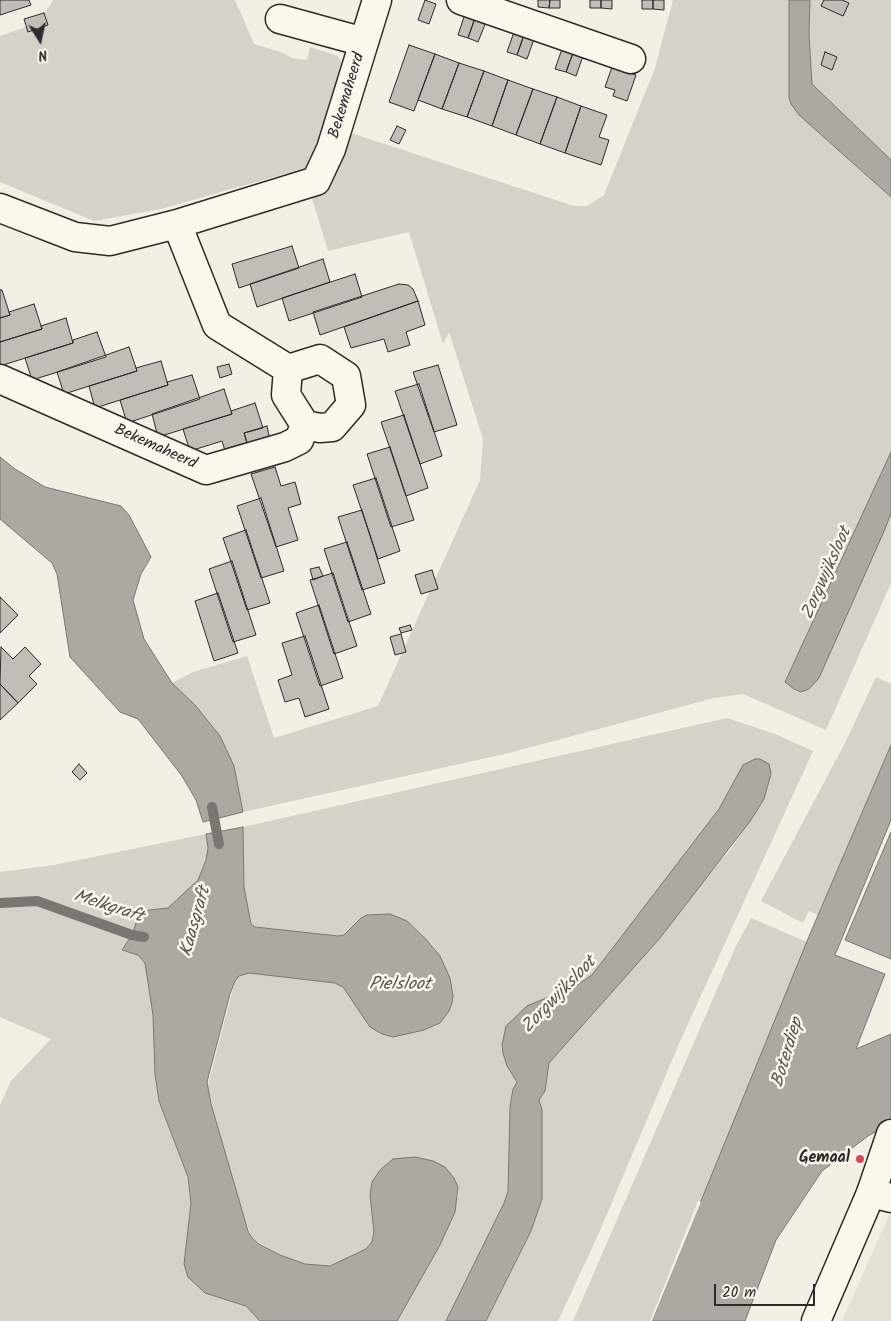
<!DOCTYPE html>
<style>
body{margin:0}
#map{position:relative;width:891px;height:1321px;overflow:hidden;background:#f3efe4;font-family:Kalam,sans-serif}
canvas{display:block}
.north{position:absolute;left:15px;top:15px;width:50px;height:50px;-webkit-text-stroke:4px #fbf7ec;paint-order:stroke;rotate:170deg;font-size:14px;font-weight:700;line-height:20px;text-align:center;color:#2b2b2b}
.north::after{content:'';display:block;margin:auto;width:18px;height:22px;background:#2b2b2b;clip-path:polygon(50% 0,100% 100%,50% 72%,0 100%)}
.scale{position:absolute;left:714px;top:1284px;width:101px;height:22px;box-sizing:border-box;border:2px solid #2b2b2b;border-top:0;padding-left:6px;font-size:15px;line-height:18px;white-space:nowrap;color:#2b2b2b;-webkit-text-stroke:4px #fbf7ec;paint-order:stroke}
</style>
<div id="map">
<canvas width="891" height="1321"></canvas>
<div class="north">N</div>
<div class="scale">20 m</div>
</div>
<script>
const context = document.querySelector('canvas').getContext('2d');
context.lineJoin = 'round';
function fill(path, color) {
  context.fillStyle = color;
  context.fill(path, 'evenodd');
}
function shape(rows) {
  const path = new Path2D();
  for (const r of rows) {
    path.moveTo(r[0], r[1]);
    for (let i = 2; i < r.length; i += 2) path.lineTo(r[i], r[i + 1]);
  }
  return path;
}
function strokePath(path, color, width, dash) {
  context.strokeStyle = color;
  context.lineWidth = width;
  context.lineCap = dash ? 'butt' : 'round';
  context.setLineDash(dash || []);
  context.stroke(path);
}
function drawText(font, color, halo, rows, align = 'center') {
  context.font = font + ' Kalam,sans-serif';
  context.lineWidth = 5;
  context.setLineDash([]);
  context.textBaseline = 'middle';
  context.strokeStyle = halo;
  context.fillStyle = color;
  for (const [text, x, y, turn = 0] of rows) {
    context.save();
    context.translate(x, y);
    context.rotate((+turn || 0) * Math.PI / 180);
    context.textAlign = isNaN(turn) ? turn : align;
    if (halo) context.strokeText(text, 0, 0);
    context.fillText(text, 0, 0);
    context.restore();
  }
}
fill(shape([
 [891,1211,891,1321,842,1321]
]), '#e4e0d6');
fill(shape([
 [53,0,235,0,254,44,281,52,292,58,307,60,310,47,338,56,343,65,313,166,161,209,94,221,0,182,0,36,40,22],
 [673,0,789,0,789,97,791,103,799,115,891,197,891,452,785,681,819,678,891,513,891,583,826,730,743,694,714,698,509,753,243,812,237,781,172,683,193,672,247,656,274,738,378,706,480,480,483,439,449,332,443,344,409,232,328,251,312,198,327,192,348,132,574,206,587,206,604,195,655,68],
 [810,0,891,0,891,160,812,84,809,34],
 [876,677,891,684,891,745,818,915,809,911,803,923,761,901,846,741],
 [727,718,775,734,813,751,681,1039,599,1233,558,1321,486,1321,531,1231,542,1199,542,1110,539,1100,545,1091,549,1063,660,938,704,880,731,849,764,799,771,774,743,765,719,809,592,975,577,985,552,995,502,1045,507,1066,517,1082,513,1089,510,1107,508,1192,504,1203,446,1321,397,1321,440,1245,458,1196,458,1187,454,1178,372,1182,370,1195,374,1232,372,1242,366,1249,330,1266,305,1264,280,1255,252,1238,239,1204,207,1089,235,981,239,976,249,973,335,983,343,987,370,1027,393,1037,433,1027,445,1017,445,966,434,947,421,933,407,921,390,914,367,915,361,918,344,935,338,936,255,927,250,924,244,887,243,827],
 [206,834,208,848,206,860,198,880,168,908,140,911,132,935,122,950,138,955,145,963,153,1015,155,1074,159,1101,188,1177,191,1203,186,1246,205,1293,246,1306,260,1321,0,1321,0,1105,11,1081,51,1039,0,1017,0,872,54,865],
 [751,918,807,942,652,1321,573,1321,735,948]
]), '#d5d2c9');
const water = shape([
 [789,0,810,0,809,34,812,84,891,160,891,197,799,115,791,104,789,98,789,0],
 [891,452,891,513,885,529,819,678,809,689,801,692,794,689,785,682,891,452],
 [0,457,15,469,45,487,121,506,129,515,151,557,141,574,133,600,144,639,172,683,195,705,220,736,234,766,243,812,203,822,196,800,182,776,138,719,120,712,70,657,57,574,52,563,0,519,0,457],
 [891,745,891,820,835,955,885,974,856,1049,891,1034,891,1123,868,1136,822,1171,776,1240,745,1321,652,1321,810,934,891,745],
 [755,759,760,759,769,764,771,774,764,799,751,820,660,938,549,1063,545,1091,539,1100,542,1110,542,1199,531,1231,486,1321,446,1321,504,1203,508,1192,510,1107,513,1089,517,1082,507,1066,503,1053,502,1045,506,1026,527,1006,577,985,592,975,719,809,743,765,755,759],
 [243,827,244,887,251,924,255,927,338,936,344,935,361,918,367,915,390,914,407,921,426,939,440,956,450,978,453,996,452,1003,449,1011,440,1023,424,1030,393,1037,382,1034,370,1027,343,987,335,983,249,973,239,976,235,981,230,994,207,1082,211,1104,248,1231,252,1238,259,1244,280,1255,305,1264,330,1266,366,1249,372,1242,374,1232,370,1195,372,1182,380,1170,393,1159,415,1157,433,1161,445,1167,454,1178,458,1187,455,1212,440,1245,397,1321,260,1321,246,1306,205,1293,188,1277,184,1264,191,1203,188,1177,159,1101,155,1074,153,1015,145,963,138,955,122,950,132,935,140,911,168,908,198,880,206,860,208,848,206,834,243,827],
 [891,832,891,959,845,940,891,832]
]);
fill(water, '#aca9a2');
strokePath(water, '#787772', 1);
fill(shape([
 [698,1201,701,1202,652,1321,650,1321]
]), '#f3efe4');
strokePath(shape([
 [212,807,219,844],
 [0,903,37,901,132,935,144,937]
]), '#787772', 10);
const building = shape([
 [0,0,29,0,31,5,0,15,0,0],
 [425,0,436,4,429,24,418,20,425,0],
 [538,0,550,0,549,8,538,7,538,0],
 [550,0,560,0,560,8,549,8,550,0],
 [590,0,601,0,601,8,590,8,590,0],
 [601,0,612,0,612,9,601,8,601,0],
 [642,0,653,0,653,9,642,9,642,0],
 [653,0,664,0,664,10,653,9,653,0],
 [824,0,842,0,849,3,843,16,821,6,824,0],
 [44,13,48,25,28,32,24,19,44,13],
 [465,14,475,18,468,38,458,35,465,14],
 [475,18,486,22,478,42,468,38,475,18],
 [514,32,524,35,517,55,507,52,514,32],
 [524,35,534,39,527,59,517,55,524,35],
 [409,45,435,54,414,111,389,102,409,45],
 [562,49,573,53,566,72,555,69,562,49],
 [825,52,837,57,832,70,821,65,825,52],
 [573,53,583,56,576,76,566,72,573,53],
 [435,54,459,63,442,109,418,100,435,54],
 [459,63,484,71,467,117,442,109,459,63],
 [612,67,636,75,627,101,613,96,615,90,605,87,612,67],
 [484,71,508,80,492,126,467,117,484,71],
 [508,80,533,89,516,135,492,126,508,80],
 [533,89,557,97,540,144,516,135,533,89],
 [557,97,581,106,565,153,540,144,557,97],
 [581,106,607,115,599,137,609,140,601,165,565,153,581,106],
 [397,126,406,130,399,144,390,140,397,126],
 [292,246,299,268,239,288,232,264,292,246],
 [323,259,330,282,257,307,250,284,323,259],
 [355,274,362,297,289,321,282,298,355,274],
 [399,284,408,285,413,289,418,301,320,335,313,312,399,284],
 [0,290,2,290,10,315,0,318,0,290],
 [418,301,425,325,406,332,410,345,388,352,384,339,351,348,344,327,418,301],
 [34,304,42,329,0,342,0,318,10,315,9,312,34,304],
 [66,318,73,343,0,366,0,342,42,329,41,326,66,318],
 [97,332,106,357,32,380,25,358,73,343,73,340,97,332],
 [129,347,137,371,64,394,57,372,129,347],
 [161,361,168,385,95,408,89,386,137,371,136,368,161,361],
 [229,364,232,374,220,378,217,367,229,364],
 [438,365,457,425,434,432,413,372,438,365],
 [192,375,200,399,127,423,120,400,168,385,167,382,192,375],
 [419,384,442,456,420,464,395,391,419,384],
 [224,389,232,414,158,437,152,414,224,389],
 [255,403,263,428,244,433,248,446,226,454,222,441,190,451,183,429,232,414,231,411,255,403],
 [404,415,428,488,406,496,381,422,404,415],
 [267,426,270,440,248,446,244,433,267,426],
 [390,447,414,520,391,527,367,454,390,447],
 [275,467,281,486,295,482,301,504,288,508,298,540,276,547,251,474,275,467],
 [376,478,400,551,378,559,353,485,376,478],
 [261,498,284,571,261,578,237,506,261,498],
 [362,510,385,583,362,590,338,517,362,510],
 [246,530,270,603,247,610,223,538,246,530],
 [347,542,371,614,348,622,324,549,347,542],
 [232,561,256,635,233,642,209,569,232,561],
 [319,567,323,576,313,580,310,569,319,567],
 [432,570,438,589,421,594,415,575,432,570],
 [333,573,357,646,334,654,310,580,333,573],
 [218,593,238,653,214,661,195,601,218,593],
 [0,597,18,615,0,633,0,597],
 [319,605,343,678,320,686,296,613,319,605],
 [410,625,412,630,401,633,399,628,410,625],
 [401,634,406,652,395,655,390,637,401,634],
 [305,636,329,709,305,717,299,698,285,702,278,680,292,675,282,643,305,636],
 [1,647,13,659,25,647,41,664,29,676,37,684,18,703,0,684,1,647],
 [0,684,18,703,0,720,0,684],
 [79,764,87,773,80,780,72,772,79,764]
]);
fill(building, '#c0beb6');
strokePath(building, '#2b2b2b', 1);
const minor = shape([
 [461,0,631,59],
 [280,19,364,42],
 [0,208,75,237,110,241,177,224],
 [288,369,286,395,305,425,320,428,332,427,351,405,346,376,320,359,288,369,217,325,177,224,316,181,331,149,377,0],
 [0,379,206,470,285,447,299,440,305,425],
 [871,1193,891,1198]
]);
const major = shape([
 [816,1321,871,1193,891,1134]
]);
strokePath(minor, '#2b2b2b', 31);
strokePath(major, '#2b2b2b', 31);
strokePath(minor, '#fbf7ec', 28);
strokePath(major, '#fbf7ec', 28);
for (const [x, y, r, color] of [
 [860,1159,5,"#d1495b"]
]) {
  const dot = new Path2D();
  dot.arc(x, y, r, 0, 2 * Math.PI);
  context.fillStyle = color;
  context.fill(dot);
  strokePath(dot, '#fbf7ec', 2);
}
drawText('16px', '#2b2b2b', '#fbf7ec', [
 ["Bekemaheerd",348,96,-73],
 ["Bekemaheerd",155,448,24]
]);
drawText('bold 16px', '#2b2b2b', '#fbf7ec', [
 ["Gemaal",850,1159]
], 'right');
drawText('italic 18px', '#585755', '#fbf7ec', [
 ["Zorgwijksloot",828,574,-66],
 ["Melkgraft",108,908,18],
 ["Kaasgraft",197,922,-74],
 ["Pielsloot",400,986],
 ["Zorgwijksloot",560,996,-46],
 ["Boterdiep",789,1053,-73]
]);
</script>
